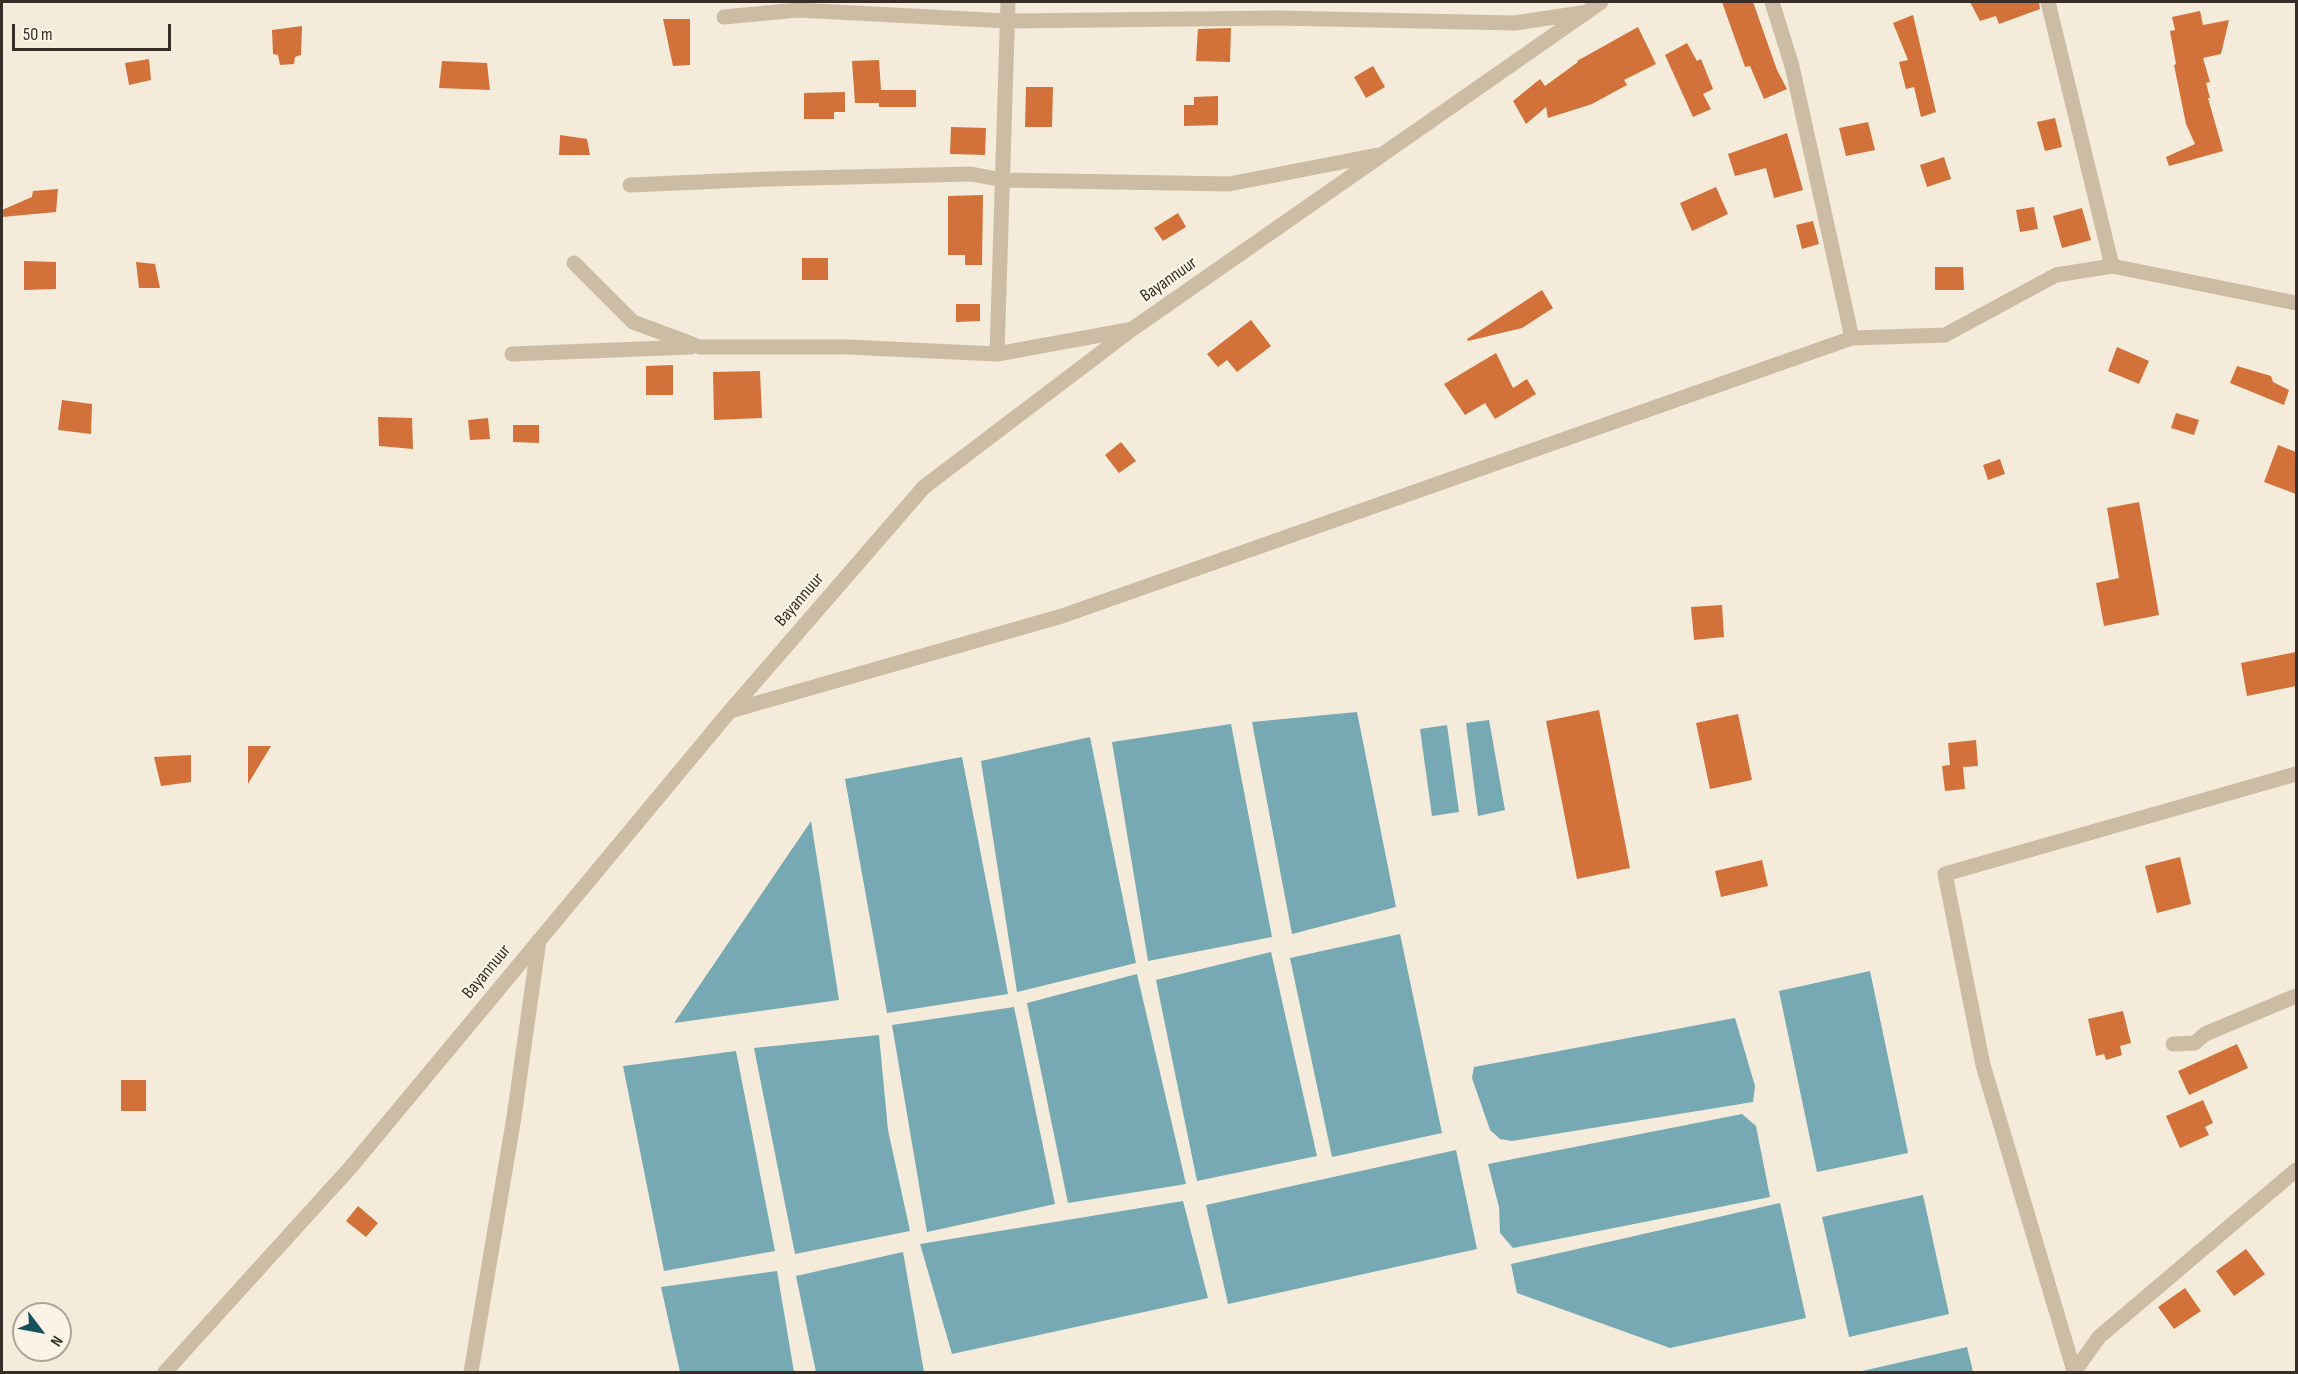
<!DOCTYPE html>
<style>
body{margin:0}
#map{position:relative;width:2298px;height:1374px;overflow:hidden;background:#f4ebda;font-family:"Sofia Sans Condensed",sans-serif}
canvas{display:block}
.frame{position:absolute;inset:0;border:3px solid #382e27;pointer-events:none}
.north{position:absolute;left:12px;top:1302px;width:60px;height:60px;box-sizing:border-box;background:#fbf4e6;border:2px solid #ada59a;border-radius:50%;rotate:122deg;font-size:16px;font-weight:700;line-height:24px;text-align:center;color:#382e27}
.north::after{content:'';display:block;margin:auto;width:21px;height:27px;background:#18505e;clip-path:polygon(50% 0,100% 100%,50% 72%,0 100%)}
.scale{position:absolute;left:12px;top:24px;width:159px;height:27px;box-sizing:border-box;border:3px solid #382e27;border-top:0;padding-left:8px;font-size:18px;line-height:21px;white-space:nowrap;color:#382e27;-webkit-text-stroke:4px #fbf4e6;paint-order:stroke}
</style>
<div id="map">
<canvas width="2298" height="1374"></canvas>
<div class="frame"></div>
<div class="north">N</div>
<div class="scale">50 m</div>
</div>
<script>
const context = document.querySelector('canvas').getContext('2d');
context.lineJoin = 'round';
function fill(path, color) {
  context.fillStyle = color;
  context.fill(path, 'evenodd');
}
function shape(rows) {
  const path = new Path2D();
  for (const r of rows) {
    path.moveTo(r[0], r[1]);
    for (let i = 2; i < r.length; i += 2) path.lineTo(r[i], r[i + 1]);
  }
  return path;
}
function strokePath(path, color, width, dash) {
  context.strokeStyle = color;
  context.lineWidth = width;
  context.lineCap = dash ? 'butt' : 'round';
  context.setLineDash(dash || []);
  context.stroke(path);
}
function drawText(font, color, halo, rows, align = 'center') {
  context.font = font + ' "Sofia Sans Condensed",sans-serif';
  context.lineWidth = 4.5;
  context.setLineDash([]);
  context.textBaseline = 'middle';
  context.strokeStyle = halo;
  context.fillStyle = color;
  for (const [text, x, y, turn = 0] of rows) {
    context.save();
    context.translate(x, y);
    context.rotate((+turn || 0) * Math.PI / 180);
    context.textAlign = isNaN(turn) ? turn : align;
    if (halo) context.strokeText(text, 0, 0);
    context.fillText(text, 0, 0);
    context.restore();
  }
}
fill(shape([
 [1357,712,1396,907,1292,934,1252,722],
 [1489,720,1505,810,1478,816,1466,723],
 [1231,724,1272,937,1148,961,1112,742],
 [1447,725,1459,812,1432,816,1420,729],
 [1090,737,1136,963,1017,992,981,761],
 [962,757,1008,994,887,1013,845,779],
 [811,821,839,1000,674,1023],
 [1400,934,1442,1133,1332,1157,1290,958],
 [1271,952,1317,1156,1197,1181,1156,980],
 [1870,971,1908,1153,1817,1172,1779,991],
 [1137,974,1186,1184,1068,1203,1027,1003],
 [1014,1007,1055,1204,927,1232,892,1025],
 [1735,1018,1755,1086,1753,1102,1512,1141,1500,1139,1490,1130,1472,1078,1474,1067],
 [879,1035,888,1130,910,1231,795,1254,754,1048],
 [736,1051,775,1251,664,1271,623,1066],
 [1742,1114,1756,1126,1770,1197,1513,1248,1500,1233,1499,1207,1488,1164],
 [1456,1150,1477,1249,1228,1304,1206,1205],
 [1923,1195,1949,1314,1849,1337,1822,1217],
 [1183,1201,1208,1298,952,1354,920,1244],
 [1780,1203,1806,1318,1670,1348,1517,1293,1511,1264],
 [903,1252,924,1372,816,1372,796,1276],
 [777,1271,794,1372,680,1372,661,1287],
 [1967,1347,1973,1372,1858,1372]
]), '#76a9b4');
fill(shape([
 [1722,2,1753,2,1777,70,1787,89,1764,99,1750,66,1745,67],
 [1970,2,2039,2,2040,9,1999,24,1996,16,1980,21],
 [2200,11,2203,25,2229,20,2221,54,2203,58,2210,82,2206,83,2210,98,2208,98,2223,151,2169,166,2166,157,2195,144,2186,124,2174,65,2176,64,2170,31,2175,30,2172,17],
 [1913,15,1936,112,1921,117,1914,87,1906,89,1899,62,1908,60,1893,23],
 [663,19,690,19,690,65,673,66],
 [302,26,301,55,295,57,294,64,280,65,278,55,273,54,272,30],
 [1638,27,1656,64,1624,80,1627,85,1592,104,1548,118,1546,107,1526,124,1513,101,1540,79,1545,86,1578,62,1577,61],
 [1231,28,1230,62,1196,61,1198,29],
 [1687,43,1697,61,1701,59,1713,89,1703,94,1711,109,1693,117,1665,55],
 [149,59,151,80,129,85,125,63],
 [879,60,881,90,916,90,916,107,879,107,879,103,855,103,852,61],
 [442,61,487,63,490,90,439,88],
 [1373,66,1385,87,1366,98,1354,77],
 [1026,87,1053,87,1052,127,1025,127],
 [845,92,845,112,834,112,834,119,804,119,804,93],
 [1218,96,1218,125,1184,126,1184,105,1194,105,1194,97],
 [2055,118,2062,147,2045,151,2037,122],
 [1868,122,1875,150,1846,156,1839,128],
 [951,127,986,128,985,155,950,154],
 [1787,133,1803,190,1774,198,1766,168,1735,176,1728,154],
 [560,135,587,139,590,155,559,155],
 [1944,157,1951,179,1927,187,1920,165],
 [1716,187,1728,214,1692,231,1680,203],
 [58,189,56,212,2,217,2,210,32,197,33,191],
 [983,195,982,265,965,265,965,255,948,255,948,196],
 [2034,207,2038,229,2020,232,2016,210],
 [2082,208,2091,240,2062,248,2053,216],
 [1178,213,1186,227,1163,241,1154,228],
 [1813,221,1819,244,1802,249,1796,225],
 [802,258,828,258,828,280,802,280],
 [24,261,56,262,56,289,24,290],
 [136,262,155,264,160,288,139,288],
 [1935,267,1963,267,1964,290,1935,290],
 [1542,290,1553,308,1522,328,1468,341,1467,339],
 [956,304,980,304,980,321,956,322],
 [1251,320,1271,346,1237,372,1227,360,1218,367,1207,354],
 [2117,347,2149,361,2139,384,2108,371],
 [1496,353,1513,388,1527,379,1536,394,1495,419,1485,403,1465,415,1444,384],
 [673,365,673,395,646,395,646,366],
 [2237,366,2271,376,2273,382,2289,390,2284,405,2230,383],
 [760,371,762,418,714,420,713,372],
 [62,400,92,404,91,434,58,430],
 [2176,413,2199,420,2194,435,2171,428],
 [378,417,412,418,413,449,379,446],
 [488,418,490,439,470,440,468,420],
 [513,425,539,425,539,443,513,442],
 [1121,442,1136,461,1119,473,1105,455],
 [2278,445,2296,452,2296,494,2264,482],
 [2000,459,2005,474,1988,480,1983,465],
 [2139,502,2159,615,2104,626,2096,583,2119,578,2107,508],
 [1722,605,1724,637,1694,640,1691,607],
 [2296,652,2296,686,2247,696,2241,663],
 [1599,710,1630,868,1577,879,1546,721],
 [1738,714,1752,780,1710,789,1696,723],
 [1976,740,1978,766,1963,767,1965,789,1945,791,1942,766,1950,765,1948,743],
 [248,746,271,746,248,784],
 [191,755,191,782,161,786,154,757],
 [2180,857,2191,904,2157,913,2145,866],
 [1762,860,1768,886,1721,897,1715,871],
 [2123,1011,2131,1043,2120,1046,2122,1055,2106,1060,2104,1054,2096,1056,2088,1019],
 [2237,1044,2248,1068,2189,1095,2178,1071],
 [121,1080,146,1080,146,1111,121,1111],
 [2203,1100,2213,1123,2205,1127,2209,1135,2180,1148,2166,1116],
 [358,1206,378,1223,366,1237,346,1221],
 [2246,1249,2265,1274,2234,1296,2216,1271],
 [2185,1288,2201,1311,2174,1329,2158,1307]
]), '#d2723a');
strokePath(shape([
 [1008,2,997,354,1128,330],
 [1772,2,1792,66,1852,338],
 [2048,2,2112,266],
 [724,17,798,10,1007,21,1278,18,1515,23,1581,13],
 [630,185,768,179,971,174,1003,180,1229,184,1378,155],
 [574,263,633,322,700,347,847,347,997,354],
 [512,354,691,347],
 [730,711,1062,616,1852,338,1945,335,2056,275,2112,266,2296,303],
 [2173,1044,2195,1043,2205,1034,2296,996],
 [2074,1371,1983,1065,1945,874,2296,774],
 [165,1372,350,1168,730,711,924,487,1131,330,1601,2],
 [471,1372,514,1117,539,940],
 [2074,1372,2099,1337,2296,1170]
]), '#cdbca4', 15);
drawText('18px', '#382e27', '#fbf4e6', [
 ["Bayannuur",1169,280,-35],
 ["Bayannuur",800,600,-49],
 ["Bayannuur",487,972,-50]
]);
</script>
